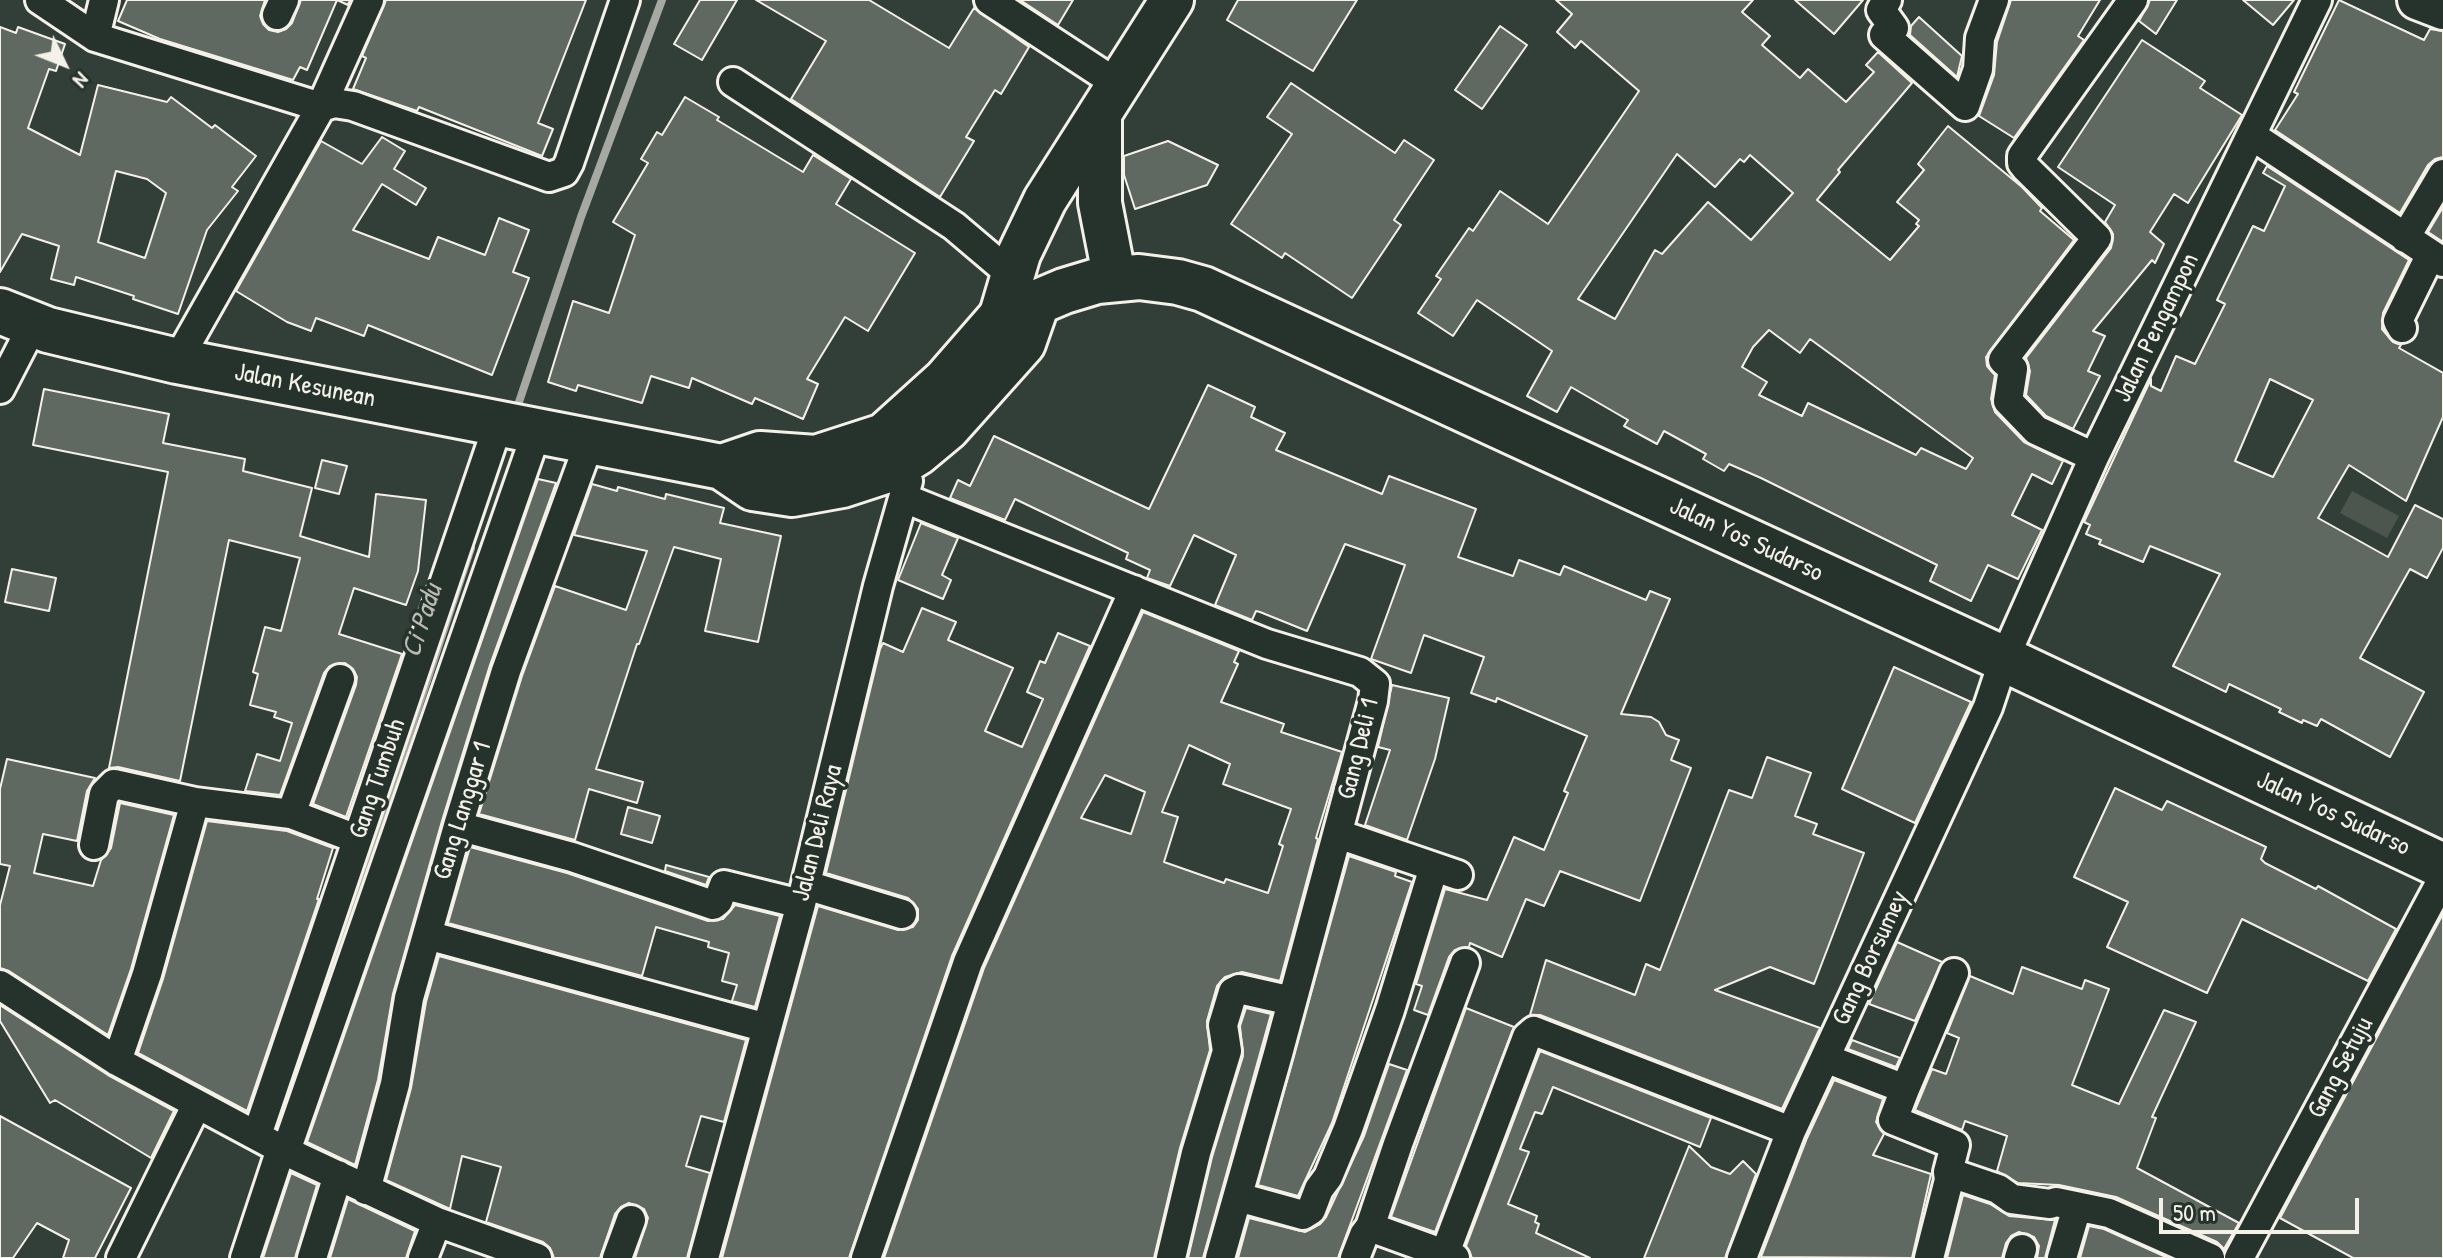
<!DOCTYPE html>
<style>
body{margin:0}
#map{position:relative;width:2443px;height:1258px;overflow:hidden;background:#323e38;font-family:"Patrick Hand",sans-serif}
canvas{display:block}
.north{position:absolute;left:24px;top:24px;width:80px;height:80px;-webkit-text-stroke:6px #26332d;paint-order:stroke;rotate:133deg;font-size:22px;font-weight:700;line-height:32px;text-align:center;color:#f4f1e8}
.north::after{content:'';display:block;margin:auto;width:28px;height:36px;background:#f4f1e8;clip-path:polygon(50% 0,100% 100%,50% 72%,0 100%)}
.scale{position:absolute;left:2159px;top:1198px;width:200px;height:36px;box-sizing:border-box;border:4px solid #f4f1e8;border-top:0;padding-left:10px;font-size:24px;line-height:28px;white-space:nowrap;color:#f4f1e8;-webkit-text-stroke:6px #26332d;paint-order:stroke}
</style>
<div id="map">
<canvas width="2443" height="1258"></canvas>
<div class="north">N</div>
<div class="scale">50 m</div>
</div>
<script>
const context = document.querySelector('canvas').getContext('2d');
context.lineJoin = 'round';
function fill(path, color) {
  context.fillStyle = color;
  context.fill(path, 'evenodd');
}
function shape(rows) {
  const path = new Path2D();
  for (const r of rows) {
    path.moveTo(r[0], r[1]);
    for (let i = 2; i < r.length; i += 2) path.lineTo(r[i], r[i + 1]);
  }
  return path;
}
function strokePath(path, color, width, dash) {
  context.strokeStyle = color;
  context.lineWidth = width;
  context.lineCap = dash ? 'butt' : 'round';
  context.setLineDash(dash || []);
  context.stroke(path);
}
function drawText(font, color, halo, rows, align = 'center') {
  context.font = font + ' "Patrick Hand",sans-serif';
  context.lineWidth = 7;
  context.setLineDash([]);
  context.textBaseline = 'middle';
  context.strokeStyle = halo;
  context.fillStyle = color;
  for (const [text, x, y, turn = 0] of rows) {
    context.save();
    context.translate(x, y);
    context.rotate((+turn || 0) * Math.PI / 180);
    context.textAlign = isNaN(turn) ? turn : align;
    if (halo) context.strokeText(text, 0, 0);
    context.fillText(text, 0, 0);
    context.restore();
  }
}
fill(shape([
 [2352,491,2399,516,2387,538,2340,513]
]), '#4c564f');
strokePath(shape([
 [515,414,581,217,662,0],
 [275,1139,471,548]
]), '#a6a9a1', 8);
const building = shape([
 [127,0,265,0,260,16,263,24,269,30,278,32,286,29,292,23,301,0,350,0,348,5,337,0,307,70,300,67,293,80,160,39,118,21,127,0],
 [386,0,586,0,538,123,553,129,542,156,419,107,417,111,353,89,366,58,362,56,386,0],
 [700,0,737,0,702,60,674,44,700,0],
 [756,0,869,0,949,48,974,8,1029,47,1001,94,995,90,966,137,974,141,940,197,791,99,826,41,756,0],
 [1020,0,1073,0,1058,25,1020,0],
 [1238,0,1357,0,1313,71,1227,20,1238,0],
 [1556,0,1753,0,1742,12,1770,36,1762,45,1800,78,1808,69,1846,102,1874,72,1866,65,1878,52,1912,83,1838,170,1840,172,1817,200,1890,260,1919,226,1916,224,1919,220,1897,202,1924,170,1918,164,1948,126,2022,187,2042,208,2040,211,2074,240,1986,357,1987,366,1995,375,1991,399,1995,412,2024,442,2063,461,2052,484,2032,474,2012,515,2042,530,2018,579,1988,565,1971,601,1930,581,1937,565,1761,478,1729,464,1724,471,1703,459,1706,454,1664,431,1657,444,1624,426,1628,420,1571,387,1557,412,1527,396,1552,351,1477,300,1453,336,1418,313,1441,279,1436,276,1469,228,1473,231,1500,191,1548,224,1639,91,1581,41,1575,48,1557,32,1572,14,1556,0],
 [1677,154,1715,187,1740,159,1744,162,1750,155,1793,193,1751,240,1708,202,1662,254,1655,250,1615,319,1578,299,1677,154],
 [1769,330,1800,353,1810,339,1973,458,1966,469,1921,448,1916,455,1808,403,1802,416,1759,395,1767,382,1742,367,1753,347,1769,330],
 [1795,0,1863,0,1834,34,1795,0],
 [2011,0,2100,0,2078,36,2084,40,2014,138,1979,116,1994,75,1997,42,2011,0],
 [2150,0,2177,0,2156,34,2139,21,2150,0],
 [2243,0,2294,0,2273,25,2243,0],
 [2339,0,2424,40,2430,29,2443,31,2443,157,2435,159,2428,165,2400,213,2275,130,2298,94,2294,92,2339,0],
 [1919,17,1962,56,1957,77,1910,35,1911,26,1919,17],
 [1500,26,1527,45,1482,109,1455,90,1500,26],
 [0,27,16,33,18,27,65,44,56,71,49,69,28,128,80,155,98,85,167,102,171,97,212,128,215,125,256,156,232,187,238,191,207,230,178,314,133,299,134,296,76,277,74,285,51,279,59,246,22,234,0,272,0,27],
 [116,171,147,179,166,193,145,258,98,242,116,171],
 [2142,40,2205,81,2200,88,2242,115,2188,203,2174,194,2150,232,2164,244,2155,263,2152,260,2093,331,2105,336,2088,371,2100,376,2073,429,2046,416,2026,395,2030,371,2026,358,2111,248,2113,234,2105,222,2115,205,2058,167,2142,40],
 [1291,83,1395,153,1404,140,1434,160,1394,220,1401,225,1352,298,1285,253,1282,258,1231,224,1292,134,1267,117,1291,83],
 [685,97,719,117,717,120,803,172,813,155,851,179,836,204,915,253,868,331,845,317,807,379,818,384,803,419,755,398,752,404,692,378,689,388,651,376,642,403,578,385,576,391,548,382,573,301,609,313,635,235,613,222,648,163,641,159,657,132,662,135,685,97],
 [382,137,405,151,394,169,426,188,416,205,382,184,353,230,429,259,438,237,485,255,499,218,529,230,513,272,529,278,492,375,368,325,364,336,316,318,311,331,287,322,236,291,321,141,362,164,382,137],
 [1168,141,1218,165,1207,185,1135,209,1124,175,1124,156,1168,141],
 [2267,166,2409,260,2383,313,2382,329,2393,342,2401,345,2399,348,2443,373,2443,417,2406,501,2349,465,2318,518,2388,557,2415,505,2443,519,2443,548,2427,578,2410,569,2360,658,2424,692,2390,757,2321,719,2317,726,2303,720,2302,723,2279,712,2281,709,2229,684,2226,692,2173,666,2220,574,2150,546,2143,562,2099,544,2101,540,2086,534,2090,525,2084,522,2151,379,2151,386,2161,391,2176,356,2195,364,2225,304,2217,300,2253,226,2264,231,2285,186,2263,173,2267,166],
 [2270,379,2313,400,2273,477,2235,461,2270,379],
 [2443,207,2443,242,2428,232,2443,207],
 [1208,385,1255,407,1251,417,1285,433,1276,450,1382,494,1389,476,1476,509,1458,557,1513,576,1519,560,1560,575,1564,566,1646,600,1650,591,1670,599,1621,714,1651,717,1659,722,1666,735,1679,740,1671,760,1691,768,1640,901,1560,871,1544,906,1526,899,1502,957,1470,943,1469,947,1455,950,1449,957,1428,1015,1414,1010,1422,986,1416,984,1445,889,1487,900,1514,837,1544,850,1568,793,1564,791,1587,736,1497,698,1496,702,1471,693,1484,657,1424,635,1411,673,1371,659,1405,565,1345,544,1307,631,1260,612,1256,611,1252,620,1215,605,1236,555,1194,535,1170,586,1147,578,1150,570,1126,559,1128,553,1015,499,1005,520,950,498,958,480,970,486,994,436,1149,509,1208,385],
 [44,389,169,414,163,443,245,459,243,471,312,488,300,536,369,557,376,494,426,500,418,571,406,605,354,588,339,634,402,654,346,817,313,804,356,685,357,677,353,669,345,663,330,666,324,673,280,795,245,791,257,754,280,761,292,723,274,717,276,712,250,705,258,674,253,672,265,627,281,631,300,558,229,540,180,781,118,767,109,768,168,472,33,445,44,389],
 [322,460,347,466,339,494,315,488,322,460],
 [538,479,556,483,490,665,442,821,393,994,378,1080,355,1165,307,1142,538,479],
 [592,484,617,491,618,487,665,499,666,494,724,508,720,523,781,536,758,642,705,631,721,559,674,547,639,644,637,644,596,769,643,782,637,803,589,789,575,840,479,814,522,676,555,586,626,610,647,551,574,535,592,484],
 [921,523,958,538,942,575,951,580,943,599,898,580,921,523],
 [12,569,56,578,49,611,5,602,12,569],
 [922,608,956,622,948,640,1013,668,985,731,1022,747,1043,699,1027,692,1040,661,1045,663,1058,633,1090,646,952,956,849,1258,722,1258,818,906,898,930,913,927,918,920,918,909,908,898,826,873,880,649,883,643,903,652,922,608],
 [1143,612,1239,651,1234,662,1238,664,1221,702,1284,724,1281,732,1342,752,1316,838,1318,839,1280,981,1242,972,1225,977,1217,986,1207,1021,1210,1050,1180,1148,1154,1258,884,1258,984,968,1143,612],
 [1189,745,1230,764,1223,784,1291,809,1279,844,1283,846,1268,893,1226,879,1224,883,1164,862,1178,817,1162,812,1189,745],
 [1105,775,1145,792,1131,834,1081,818,1105,775],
 [1894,667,1971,702,1915,823,1842,789,1894,667],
 [1392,685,1449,698,1435,759,1407,840,1365,825,1390,750,1378,747,1392,685],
 [1767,757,1811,773,1795,816,1817,824,1813,834,1864,853,1814,984,1770,967,1715,990,1820,1028,1782,1109,1540,1015,1530,1015,1546,960,1635,995,1646,964,1660,970,1729,790,1752,798,1767,757],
 [7,759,95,778,87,791,77,841,43,834,34,873,93,886,101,860,111,848,120,803,174,815,131,969,108,1035,9,971,0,968,0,905,10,866,0,864,0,789,7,759],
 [2115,788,2162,810,2167,801,2266,847,2261,859,2265,863,2316,889,2318,886,2396,929,2368,981,2242,919,2207,993,2107,947,2128,902,2074,877,2115,788],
 [628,807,660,816,652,843,621,834,628,807],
 [207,821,287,831,333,848,317,899,319,899,247,1111,138,1053,163,979,207,821],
 [470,847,567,873,708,921,723,919,735,905,780,916,755,1007,732,1001,737,985,722,981,729,953,708,947,709,942,656,927,642,976,448,923,470,847],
 [1349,856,1396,872,1395,876,1412,882,1332,1123,1298,1196,1258,1185,1349,856],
 [666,865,709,877,706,885,665,871,666,865],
 [2443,914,2443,1258,2353,1258,2280,1218,2443,914],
 [1897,942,1942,962,1915,1021,1869,1004,1897,942],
 [439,956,746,1040,724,1122,701,1116,686,1166,710,1173,687,1258,635,1258,648,1218,644,1209,629,1203,621,1207,615,1214,600,1258,554,1258,550,1248,543,1242,486,1222,501,1167,462,1156,450,1209,386,1180,411,1088,426,1002,439,956],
 [2022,967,2082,989,2085,980,2109,989,2072,1085,2119,1104,2164,1010,2196,1022,2152,1117,2156,1118,2137,1168,2239,1223,2224,1249,2217,1242,2116,1197,2059,1185,2018,1183,1997,1171,2007,1136,1965,1121,1962,1130,1915,1110,1932,1069,1946,1074,1959,1038,1947,1033,1970,976,2013,994,2022,967],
 [0,1005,108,1075,174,1111,151,1158,55,1100,50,1103,0,1021,0,1005],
 [1246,1008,1271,1014,1203,1258,1188,1258,1212,1157,1243,1056,1240,1026,1246,1008],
 [1466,1008,1514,1027,1435,1232,1391,1217,1466,1008],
 [1852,1040,1900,1058,1896,1067,1848,1049,1852,1040],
 [1540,1051,1711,1118,1700,1147,1553,1087,1542,1114,1535,1112,1520,1149,1529,1152,1508,1204,1537,1216,1535,1222,1539,1224,1536,1233,1590,1258,1472,1258,1466,1246,1540,1051],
 [1389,1064,1407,1070,1338,1258,1238,1258,1249,1218,1305,1232,1320,1224,1326,1217,1364,1136,1389,1064],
 [1834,1080,1883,1099,1876,1122,1884,1134,1873,1155,1931,1174,1912,1258,1761,1257,1807,1138,1834,1080],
 [0,1116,131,1188,95,1258,63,1258,69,1240,37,1223,13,1258,0,1258,0,1116],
 [1689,1146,1711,1167,1730,1174,1743,1161,1756,1174,1725,1258,1644,1258,1689,1146],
 [291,1173,317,1185,295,1258,263,1258,291,1173],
 [1963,1195,1990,1204,2009,1216,2055,1220,2045,1258,2037,1258,2039,1246,2034,1237,2019,1232,2011,1236,2006,1243,2002,1258,1947,1258,1963,1195],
 [348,1199,415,1231,406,1258,330,1258,348,1199],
 [2089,1226,2104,1229,2168,1258,2080,1258,2089,1226]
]);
fill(building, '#5f6861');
strokePath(building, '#f4f1e8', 2);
const street = shape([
 [40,0,95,37,321,107,334,103,353,106,549,177,564,172,569,163,625,0],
 [989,0,1119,85],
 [1887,0,1881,10,1894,28,1884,35,1965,106,1978,69,1980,38,1994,0],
 [277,15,284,0],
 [95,37,104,0],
 [733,82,954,226,1013,276],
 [2251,135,2443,262],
 [2405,238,2443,174],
 [2402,328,2398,321,2431,254],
 [177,361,321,107,369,0],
 [0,389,33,325],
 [2094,457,2036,430,2008,401,2013,369,2003,360,2097,238,2026,168,2022,163,2022,156,2133,0],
 [904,498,1267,644,1360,672,1375,684,1373,701,1278,1054,1220,1258],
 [291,814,357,839],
 [458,826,572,857,713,905,718,901,724,885,801,904],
 [1338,834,1458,875],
 [94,845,104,794,114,784,195,802,291,814,340,679],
 [806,885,902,914],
 [427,935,767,1028],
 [0,985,117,1061,281,1149,437,1222,537,1258],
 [1825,1058,1905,1089,1893,1120,1955,1145,1948,1172,1998,1189,2012,1199,2050,1204,2056,1202,2109,1213,2210,1258],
 [117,1061,147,974,195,802],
 [1905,1089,1954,973],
 [257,1135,499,422],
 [286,1151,537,431],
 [366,1190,395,1084,409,998,458,826,506,671,590,441],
 [1238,1197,1303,1215,1311,1210,1319,1189,1328,1177,1348,1129,1390,1010,1434,867],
 [1370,1227,1455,1258],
 [1445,1253,1527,1037,1534,1031,1791,1131],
 [121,1258,196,1106],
 [245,1258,281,1149],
 [312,1258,338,1175],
 [423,1258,437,1222],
 [617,1258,631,1220],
 [704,1258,801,904,878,586,908,481],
 [866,1258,968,962,1134,590],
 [1171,1258,1196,1153,1227,1051,1223,1025,1233,992,1239,989,1292,1001],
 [1355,1258,1364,1235,1370,1227,1398,1144,1465,963],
 [1742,1258,1791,1131,1988,707,2004,659,2094,457,2317,0],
 [1929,1258,1949,1180,1948,1172],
 [2019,1258,2022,1249],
 [2062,1258,2077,1207],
 [2239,1258,2443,878]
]);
const secondary = shape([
 [2417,0,2443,10]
]);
const primary = shape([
 [1100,117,1100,203,1115,280],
 [1000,318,1019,254,1045,200,1172,0]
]);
const highway = shape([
 [0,311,48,330,177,361,722,467,753,488,792,494,842,485,891,469,917,453,947,428,1023,343,1037,303],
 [722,467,760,454,816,458,884,436,946,380,1000,318,1064,291,1097,281,1139,277,1178,282,1203,289,2004,659,2443,866]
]);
strokePath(street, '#f4f1e8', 34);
strokePath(secondary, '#f4f1e8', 44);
strokePath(primary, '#f4f1e8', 48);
strokePath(highway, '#f4f1e8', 50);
strokePath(street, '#26332d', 28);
strokePath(secondary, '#26332d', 38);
strokePath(primary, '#26332d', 42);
strokePath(highway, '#26332d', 44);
drawText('26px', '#f4f1e8', '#26332d', [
 ["Jalan Pengampon",2157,328,-64],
 ["Jalan Kesunean",305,386,11],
 ["Jalan Yos Sudarso",1746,540,25],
 ["Gang Deli 1",1359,749,-76],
 ["Gang Tumbuh",378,779,-71],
 ["Gang Langgar 1",463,811,-73],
 ["Jalan Yos Sudarso",2333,814,25],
 ["Jalan Deli Raya",818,833,-76],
 ["Gang Borsumey",1871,958,-65],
 ["Gang Setuju",2341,1068,-62]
]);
drawText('italic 28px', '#babbb3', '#26332d', [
 ["Ci Padu",423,621,-72]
]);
</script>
